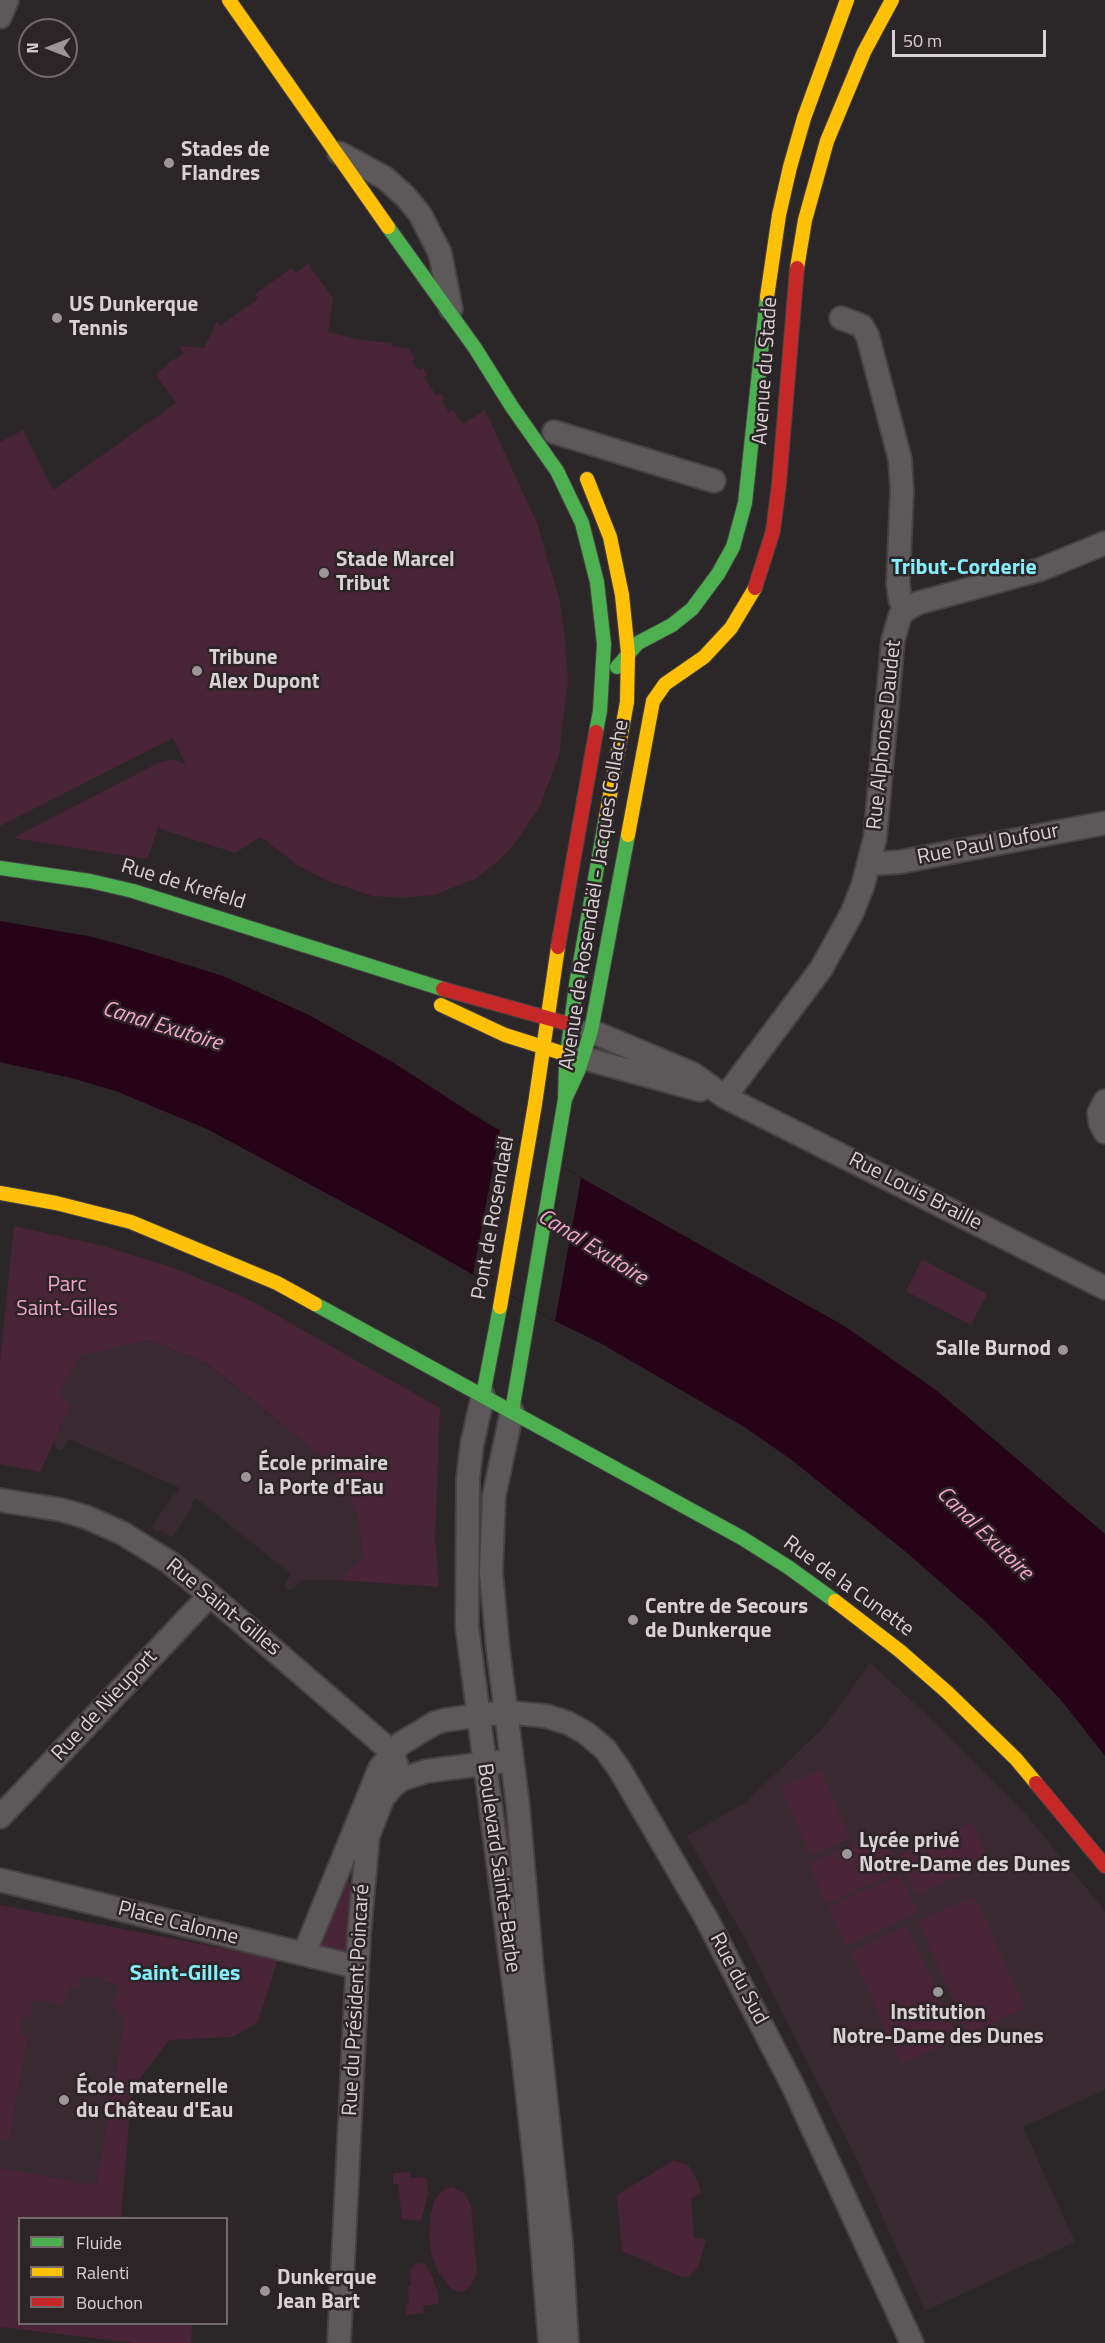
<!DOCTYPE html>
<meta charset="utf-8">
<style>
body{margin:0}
#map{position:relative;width:1105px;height:2343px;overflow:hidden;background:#2b2628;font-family:"Titillium Web",sans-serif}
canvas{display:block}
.legend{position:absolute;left:18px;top:2217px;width:210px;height:108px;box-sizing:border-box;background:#2d2428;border:2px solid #726a6d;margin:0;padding:8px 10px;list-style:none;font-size:18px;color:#d9d2d5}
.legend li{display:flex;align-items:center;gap:12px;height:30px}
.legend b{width:30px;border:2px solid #726a6d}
.north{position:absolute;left:18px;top:18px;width:60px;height:60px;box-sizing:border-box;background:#2d2428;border:2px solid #726a6d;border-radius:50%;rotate:270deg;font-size:16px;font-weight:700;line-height:24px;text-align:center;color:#d9d2d5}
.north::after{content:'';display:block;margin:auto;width:21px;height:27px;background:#9c9698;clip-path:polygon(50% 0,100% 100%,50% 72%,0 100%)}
.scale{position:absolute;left:892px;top:30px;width:154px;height:27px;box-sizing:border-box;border:3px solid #d9d2d5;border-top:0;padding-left:8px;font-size:18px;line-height:21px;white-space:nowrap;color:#d9d2d5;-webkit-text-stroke:4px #2d2428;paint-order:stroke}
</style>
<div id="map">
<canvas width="1105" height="2343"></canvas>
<ul class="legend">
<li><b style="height:8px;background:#4caf50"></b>Fluide</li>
<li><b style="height:8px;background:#ffc107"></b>Ralenti</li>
<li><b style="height:8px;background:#c62828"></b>Bouchon</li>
</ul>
<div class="north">N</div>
<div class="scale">50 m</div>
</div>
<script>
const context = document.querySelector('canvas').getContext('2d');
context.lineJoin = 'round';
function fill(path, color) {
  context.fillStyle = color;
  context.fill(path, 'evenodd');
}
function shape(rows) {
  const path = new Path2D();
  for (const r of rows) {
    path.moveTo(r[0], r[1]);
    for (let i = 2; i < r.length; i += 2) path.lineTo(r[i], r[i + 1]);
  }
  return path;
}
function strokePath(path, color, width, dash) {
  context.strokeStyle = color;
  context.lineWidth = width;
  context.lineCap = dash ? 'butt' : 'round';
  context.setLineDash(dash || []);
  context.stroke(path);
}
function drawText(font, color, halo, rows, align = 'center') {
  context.font = font + ' "Titillium Web",sans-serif';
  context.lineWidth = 5;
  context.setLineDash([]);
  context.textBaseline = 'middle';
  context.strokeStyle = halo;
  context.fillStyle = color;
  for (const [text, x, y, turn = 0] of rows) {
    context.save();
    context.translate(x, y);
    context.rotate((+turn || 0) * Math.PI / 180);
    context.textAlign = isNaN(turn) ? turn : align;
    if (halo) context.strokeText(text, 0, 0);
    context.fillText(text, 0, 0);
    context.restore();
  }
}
fill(shape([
 [147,1340,207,1364,332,1465,357,1512,363,1558,338,1580,301,1580,294,1589,287,1590,285,1584,291,1574,196,1498,191,1503,193,1506,172,1538,161,1531,154,1531,152,1527,174,1493,177,1494,180,1488,69,1439,63,1449,60,1450,56,1448,55,1441,70,1407,60,1392,79,1357],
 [870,1663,935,1722,1028,1817,1105,1911,1105,2090,1023,2127,1075,2242,925,2311,857,2160,747,1943,687,1836,746,1802,825,1726],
 [91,1976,105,1978,105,1981,117,1986,119,1992,117,1998,112,2002,124,2022,96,2185,0,2168,0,2140,9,2141,28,2036,23,2035,21,2021,23,2016,34,2000,68,1987,81,1977]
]), '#392a31');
fill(shape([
 [308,264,333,298,328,332,361,340,392,343,391,346,409,349,415,358,412,361,419,370,423,368,427,375,424,378,437,396,441,393,445,399,442,402,449,412,453,410,463,424,485,410,537,523,560,602,564,630,568,681,559,755,540,806,512,847,499,860,475,879,434,895,403,898,373,896,330,882,297,865,261,837,235,853,158,828,147,859,13,838,160,762,174,759,186,765,173,738,0,826,0,442,23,430,53,490,176,403,156,375,171,361,184,354,179,346,204,348,217,321,221,327,221,325,258,299,255,294,292,268,296,273],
 [14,1226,100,1245,174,1268,246,1298,440,1408,435,1538,439,1587,338,1580,363,1558,357,1512,332,1465,208,1364,148,1340,79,1357,60,1392,70,1407,40,1472,0,1464,0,1361],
 [922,1259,987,1294,971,1325,906,1291],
 [820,1770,850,1838,811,1856,780,1788],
 [972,1822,990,1862,916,1895,899,1855],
 [882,1831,899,1871,826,1904,809,1864],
 [901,1874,918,1913,845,1946,828,1907],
 [344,1881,350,1883,354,1896,349,1956,320,1948,319,1944],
 [975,1896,1025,2008,969,2034,918,1921],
 [0,1905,278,1959,258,2022,233,2037,169,2040,132,2089,121,2218,20,2218,20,2324,192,2324,191,2343,135,2343,0,2327,0,2168,96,2185,124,2022,111,2002,118,1996,118,1988,113,1983,104,1981,105,1978,92,1976,91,1979,81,1977,79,1988,68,1987,65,2005,34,2000,31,2017,24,2016,21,2021,23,2035,28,2036,9,2141,0,2140],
 [907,1926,958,2039,901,2064,851,1952],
 [674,2160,689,2166,698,2182,701,2193,691,2199,694,2238,703,2238,706,2241,698,2268,688,2277,679,2276,622,2251,617,2195],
 [410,2172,411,2178,427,2177,428,2193,421,2221,402,2219,398,2184,393,2184,393,2173],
 [453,2187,464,2193,471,2205,477,2273,471,2285,463,2292,453,2290,439,2274,432,2257,429,2238,430,2217,435,2199,444,2189],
 [423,2263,426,2265,433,2278,438,2294,438,2304,423,2306,424,2313,406,2315,405,2304,409,2303,408,2287,411,2286,410,2271,415,2264]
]), '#492436');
fill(shape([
 [0,921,93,937,136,949,223,976,309,1015,394,1063,482,1120,578,1176,846,1327,936,1390,1105,1534,1105,1756,1061,1700,986,1622,906,1552,793,1461,746,1428,602,1344,555,1321,389,1227,209,1130,116,1091,71,1078,0,1062]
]), '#270317');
fill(shape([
 [500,1130,581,1178,555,1321,473,1274]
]), '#2b2628');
const street = shape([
 [0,17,7,0],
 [339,153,385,178,405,196,420,214,440,253,451,309],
 [841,318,862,326,868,337,900,459,902,490,898,583,900,599,905,610],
 [554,432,714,481],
 [870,864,900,862,1105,823],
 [591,1031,693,1074,725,1097,1105,1288],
 [583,1058,700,1090],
 [725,1097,821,969,852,913,863,885,875,838,893,640,900,616,905,610,918,603,1039,570,1105,543],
 [1105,1101,1099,1113,1100,1122,1105,1132],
 [483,1395,472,1444,468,1478,467,1627,522,2046,537,2182,550,2343],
 [512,1411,494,1496,491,1572,498,1649,518,1806,532,1970,561,2242,567,2343],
 [0,1500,62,1510,86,1517,122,1533,169,1562,210,1595,392,1752,397,1766],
 [0,1817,210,1595],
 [0,1880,357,1967],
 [304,1954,380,1768,400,1744,435,1723,445,1720,505,1712,546,1716,568,1723,586,1733,605,1749,620,1770,706,1918,793,2086,912,2343],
 [339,2343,359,1936,368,1836,383,1798,393,1786,402,1779,427,1771,498,1762]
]);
const fast = shape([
 [388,227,475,348,512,407,557,471,582,523,597,582,604,644,600,711,596,732],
 [617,667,638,643,672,625,692,609,718,574,733,547,745,503,767,297],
 [0,868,90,881,133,891,443,989],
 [565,1099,579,1069,591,1031,628,835],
 [315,1304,742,1538,788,1567,835,1601],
 [483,1395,500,1307],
 [512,1411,565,1099,566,1063,576,985,606,817]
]);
const slow = shape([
 [229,0,388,227],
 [797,268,805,220,827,141,864,52,892,0],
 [767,297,779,215,790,167,804,118,847,0],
 [587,479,610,537,622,595,628,653,627,702,606,817],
 [628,835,653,701,665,684,704,657,731,628,755,588],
 [441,1005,505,1035,562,1053],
 [0,1193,56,1203,131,1222,277,1283,315,1304],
 [500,1307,535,1104,558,947],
 [835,1601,900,1651,948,1693,1016,1759,1036,1783]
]);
const jam = shape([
 [755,588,773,531,779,484,797,268],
 [558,947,596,732],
 [443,989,569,1024],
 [1036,1783,1105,1866]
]);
strokePath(street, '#464244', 26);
strokePath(fast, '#464244', 16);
strokePath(slow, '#464244', 16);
strokePath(jam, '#464244', 16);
strokePath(street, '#5d595b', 22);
strokePath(fast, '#4caf50', 14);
strokePath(slow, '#ffc107', 14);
strokePath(jam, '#c62828', 14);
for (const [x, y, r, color] of [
 [169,163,6,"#9c9698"],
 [57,318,6,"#9c9698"],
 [324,573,6,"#9c9698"],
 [197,671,6,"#9c9698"],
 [1063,1350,6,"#9c9698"],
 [246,1477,6,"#9c9698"],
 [633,1620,6,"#9c9698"],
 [847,1854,6,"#9c9698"],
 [938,1992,6,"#9c9698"],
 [64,2100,6,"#9c9698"],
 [265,2291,6,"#9c9698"]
]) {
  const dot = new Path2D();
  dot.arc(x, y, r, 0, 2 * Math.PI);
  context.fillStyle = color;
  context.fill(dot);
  strokePath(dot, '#2d2428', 2);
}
drawText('bold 21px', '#d9d2d5', '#2d2428', [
 ["Stades de",181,151],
 ["Flandres",181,175],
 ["US Dunkerque",69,306],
 ["Tennis",69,330],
 ["Stade Marcel",336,561],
 ["Tribut",336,585],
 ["Tribune",209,659],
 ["Alex Dupont",209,683],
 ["Salle Burnod",1051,1350,"right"],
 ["École primaire",258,1465],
 ["la Porte d'Eau",258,1489],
 ["Centre de Secours",645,1608],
 ["de Dunkerque",645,1632],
 ["Lycée privé",859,1842],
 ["Notre-Dame des Dunes",859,1866],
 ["Institution",938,2014,"center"],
 ["Notre-Dame des Dunes",938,2038,"center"],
 ["École maternelle",76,2088],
 ["du Château d'Eau",76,2112],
 ["Dunkerque",277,2279],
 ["Jean Bart",277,2303]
], 'left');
drawText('21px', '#d9d2d5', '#2d2428', [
 ["Avenue du Stade",766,371,-86],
 ["Rue Alphonse Daudet",885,735,-84],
 ["Rue Paul Dufour",988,845,-11],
 ["Rue de Krefeld",183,885,17],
 ["Avenue de Rosendaël - Jacques Collache",595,895,-81],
 ["Rue Louis Braille",915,1192,27],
 ["Pont de Rosendaël",494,1218,-80],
 ["Rue de la Cunette",848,1587,36],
 ["Rue Saint-Gilles",223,1608,39],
 ["Rue de Nieuport",105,1706,-47],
 ["Boulevard Sainte-Barbe",498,1868,82],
 ["Place Calonne",178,1924,14],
 ["Rue du Sud",738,1979,62],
 ["Rue du Président Poincaré",357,2000,-87]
]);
drawText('21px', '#f4a7c9', '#2d2428', [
 ["Parc",67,1286],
 ["Saint-Gilles",67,1310]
]);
drawText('bold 22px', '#84effa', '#2d2428', [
 ["Tribut-Corderie",964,569],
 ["Saint-Gilles",185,1975]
]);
drawText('italic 22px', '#f5a8ca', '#2d2428', [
 ["Canal Exutoire",162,1027,17],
 ["Canal Exutoire",592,1248,32],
 ["Canal Exutoire",984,1534,44]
]);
</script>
